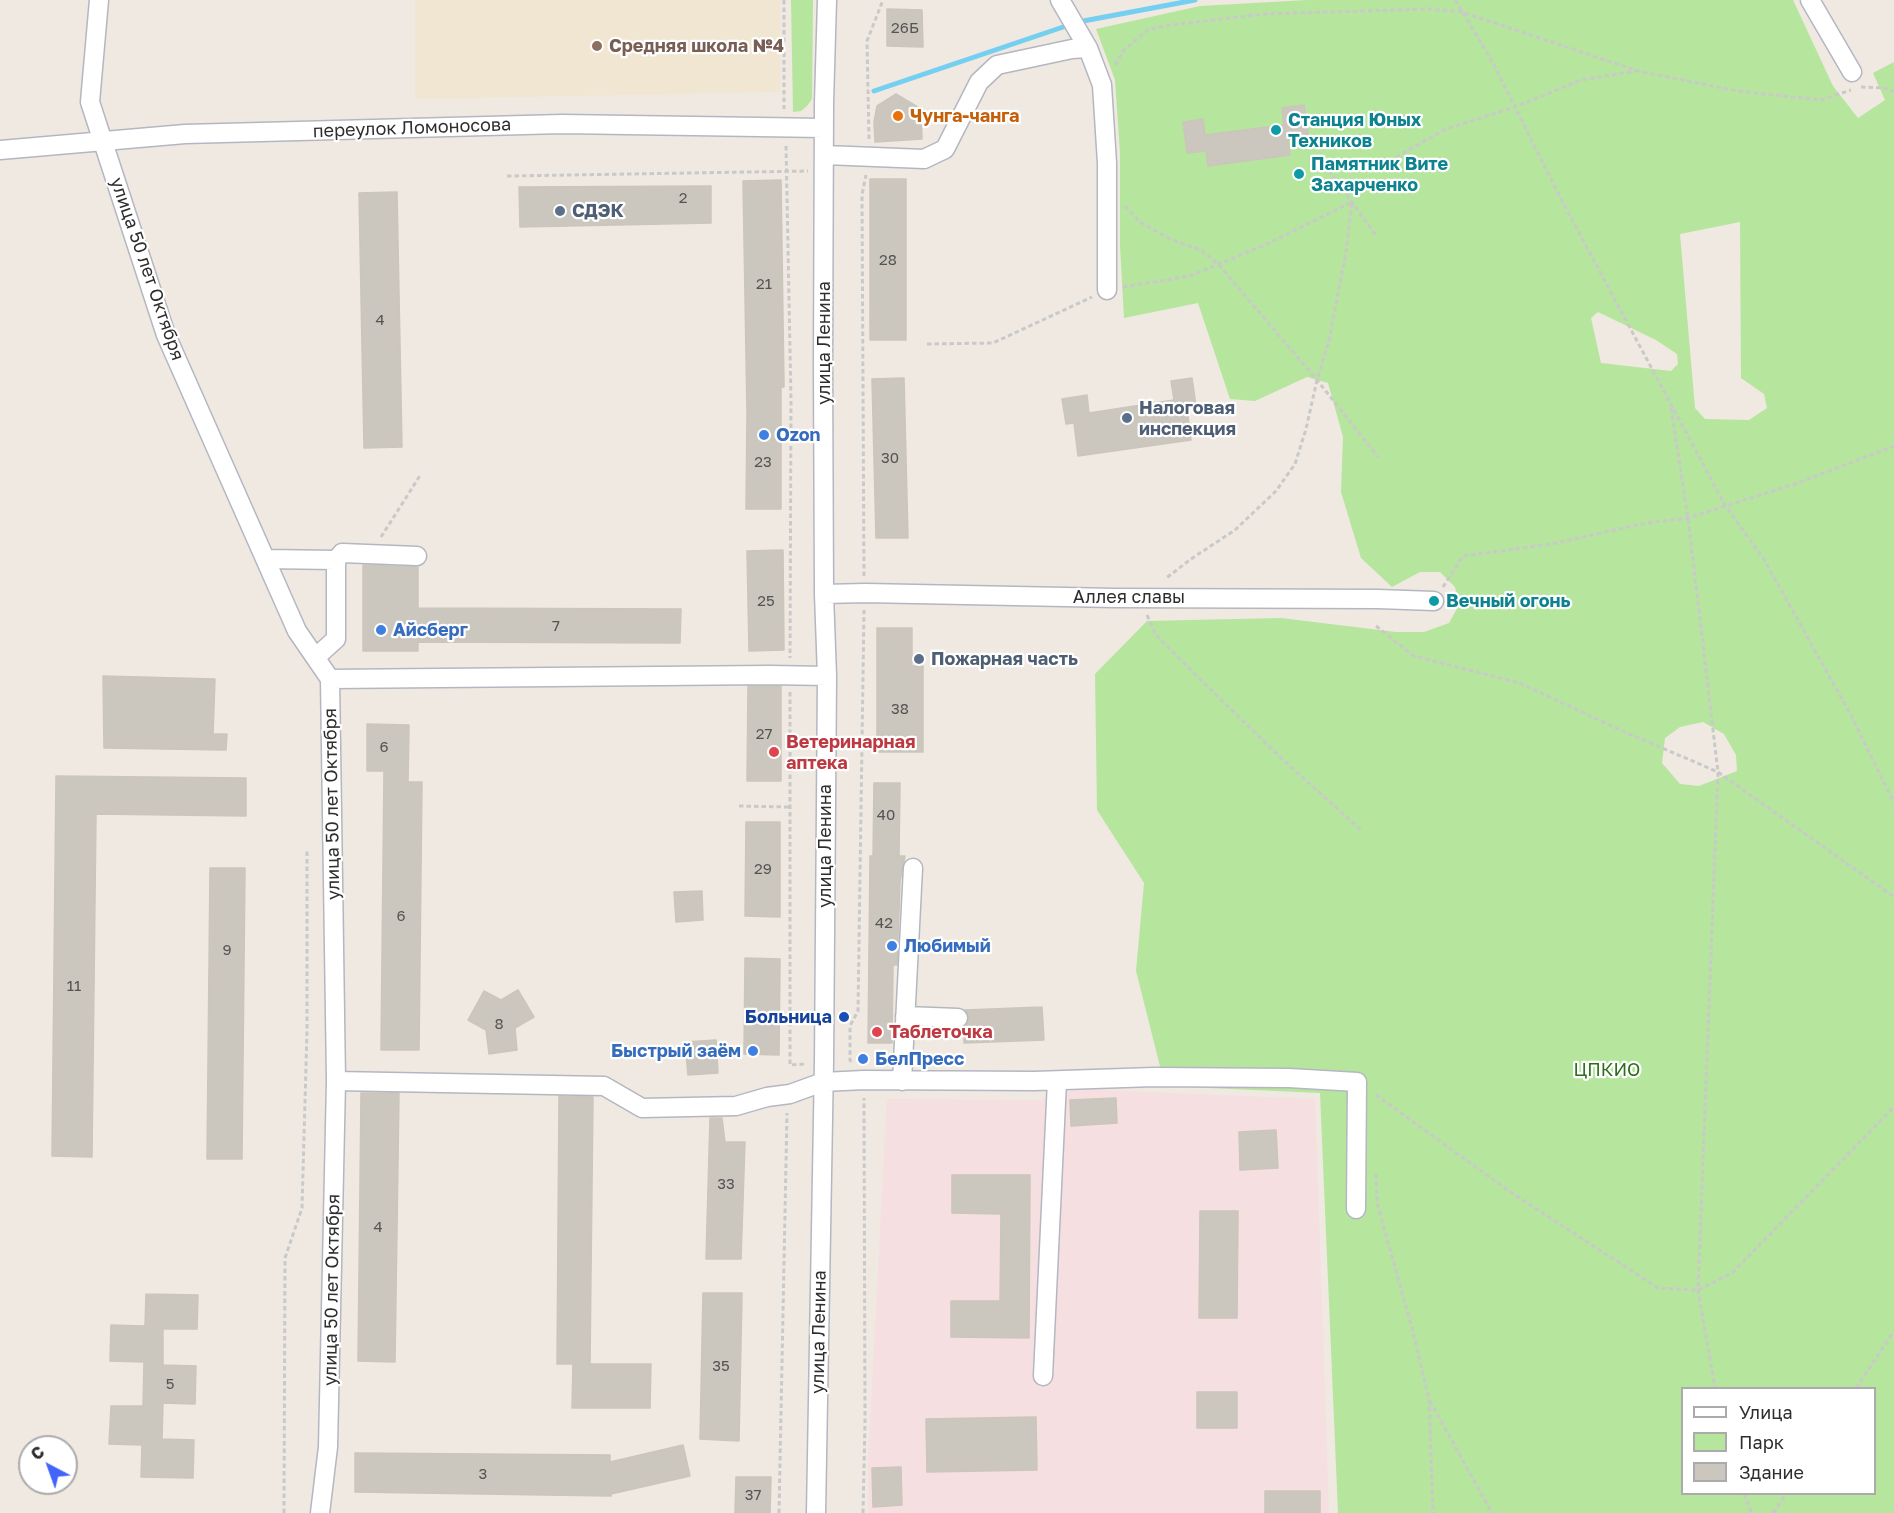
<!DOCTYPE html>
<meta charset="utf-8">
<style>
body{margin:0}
#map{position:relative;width:1894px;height:1513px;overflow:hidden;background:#efe9e1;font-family:"Golos Text",sans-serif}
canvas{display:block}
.legend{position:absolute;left:1681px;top:1387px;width:195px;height:108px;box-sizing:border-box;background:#fff;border:2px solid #ababab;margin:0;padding:8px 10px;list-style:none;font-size:18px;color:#2e2e2e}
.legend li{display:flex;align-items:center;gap:12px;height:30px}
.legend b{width:30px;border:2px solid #ababab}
.north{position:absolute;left:18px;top:1435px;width:60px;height:60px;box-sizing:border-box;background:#fff;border:2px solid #ababab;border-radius:50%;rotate:319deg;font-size:16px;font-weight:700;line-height:24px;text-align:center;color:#2e2e2e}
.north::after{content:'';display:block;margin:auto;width:21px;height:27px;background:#4264fb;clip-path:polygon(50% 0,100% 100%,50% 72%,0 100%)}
</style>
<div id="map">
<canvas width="1894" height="1513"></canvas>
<ul class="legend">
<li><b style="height:8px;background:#fff"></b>Улица</li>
<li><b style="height:16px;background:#b6e59e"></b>Парк</li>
<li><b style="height:16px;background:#cbc7bf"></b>Здание</li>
</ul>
<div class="north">С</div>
</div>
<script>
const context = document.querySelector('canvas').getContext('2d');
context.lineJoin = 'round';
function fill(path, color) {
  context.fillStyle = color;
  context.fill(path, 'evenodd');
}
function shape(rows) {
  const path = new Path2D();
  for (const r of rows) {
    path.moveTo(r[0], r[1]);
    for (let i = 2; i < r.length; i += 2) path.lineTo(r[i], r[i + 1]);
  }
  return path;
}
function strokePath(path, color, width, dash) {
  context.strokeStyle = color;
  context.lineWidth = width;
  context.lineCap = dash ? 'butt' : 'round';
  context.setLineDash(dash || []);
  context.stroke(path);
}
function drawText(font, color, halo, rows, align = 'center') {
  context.font = font + ' "Golos Text",sans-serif';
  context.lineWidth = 4.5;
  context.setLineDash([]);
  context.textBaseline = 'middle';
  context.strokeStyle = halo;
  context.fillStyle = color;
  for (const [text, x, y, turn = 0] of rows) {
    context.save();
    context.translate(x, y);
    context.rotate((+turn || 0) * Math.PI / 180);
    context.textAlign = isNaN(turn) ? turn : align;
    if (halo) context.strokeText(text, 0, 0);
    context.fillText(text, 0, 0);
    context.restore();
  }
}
fill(shape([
 [415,0,780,0,780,92,415,99]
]), '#f0e6d1');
fill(shape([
 [1077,1089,1315,1099,1329,1513,868,1513,868,1463,887,1099,1040,1100]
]), '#f5dfe0');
fill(shape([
 [791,0,813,0,812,99,807,106,801,111,793,112],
 [1307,0,1793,0,1833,86,1858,118,1885,100,1873,73,1894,62,1894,1513,1338,1513,1320,1093,1165,1086,1136,971,1144,883,1097,810,1095,674,1147,621,1281,618,1396,632,1424,632,1449,623,1459,605,1455,587,1440,572,1420,572,1392,587,1361,558,1341,492,1343,437,1328,383,1307,377,1255,401,1230,399,1198,303,1124,318,1120,246,1120,153,1115,80,1096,29,1200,6],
 [1740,222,1741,378,1764,394,1767,408,1749,420,1705,419,1695,408,1680,234],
 [1598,312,1656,340,1677,354,1678,364,1671,371,1601,363,1591,318],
 [1703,722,1724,734,1736,755,1737,771,1699,786,1680,784,1662,763,1665,738,1680,727],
 [1682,1388,1874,1388,1874,1494,1682,1494]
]), '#b6e59e');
strokePath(shape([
 [1078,22,1195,0],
 [874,91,1069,25]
]), '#75cff0', 5);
const building = shape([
 [887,9,922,10,923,47,887,46,887,9],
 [896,94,921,109,922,139,875,142,874,122,877,106,896,94],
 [1304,105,1309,138,1288,140,1290,155,1208,166,1206,151,1187,153,1183,122,1203,119,1205,135,1284,125,1282,108,1304,105],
 [870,179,906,179,906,340,870,340,870,179],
 [781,180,784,387,781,387,781,509,746,509,747,414,743,181,781,180],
 [711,186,711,223,520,227,519,187,711,186],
 [397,192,402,447,364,448,359,193,397,192],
 [904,378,908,538,876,538,872,379,904,378],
 [1192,378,1196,406,1187,408,1191,440,1078,456,1074,423,1066,424,1062,399,1087,395,1089,413,1174,400,1171,381,1192,378],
 [783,550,784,650,749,651,747,551,783,550],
 [363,565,418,567,418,608,681,609,680,643,418,642,418,651,363,651,363,565],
 [877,628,912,628,912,666,923,666,923,752,877,752,877,628],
 [103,676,215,679,213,734,227,734,226,750,104,748,103,676],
 [748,686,781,686,781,781,747,781,748,686],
 [367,724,409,725,408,782,422,782,419,1050,381,1050,384,771,367,771,367,724],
 [56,776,246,778,246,816,96,814,92,1157,52,1156,56,776],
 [874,783,900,783,899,856,905,856,900,882,897,965,893,965,892,1043,868,1043,870,856,873,856,874,783],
 [746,822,780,822,780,917,745,916,746,822],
 [210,868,245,868,242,1159,207,1159,210,868],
 [702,891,703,920,676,922,674,892,702,891],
 [745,958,780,959,779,1055,744,1054,745,958],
 [518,990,534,1017,515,1028,517,1050,489,1054,486,1030,468,1020,484,991,501,1000,518,990],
 [1042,1007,1044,1040,964,1043,964,1027,969,1018,965,1010,1042,1007],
 [716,1040,718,1073,688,1075,685,1042,716,1040],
 [361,1093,399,1093,395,1362,358,1361,361,1093],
 [559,1096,593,1097,590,1364,651,1364,650,1408,572,1408,573,1364,557,1364,559,1096],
 [1116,1098,1117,1123,1071,1126,1070,1100,1116,1098],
 [710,1118,722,1118,725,1142,745,1142,741,1259,706,1259,710,1118],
 [1276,1130,1278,1168,1240,1170,1239,1132,1276,1130],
 [952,1175,1030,1175,1029,1338,951,1337,951,1301,1000,1301,1001,1214,952,1213,952,1175],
 [1200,1211,1238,1211,1237,1318,1199,1318,1200,1211],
 [703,1293,742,1293,739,1441,700,1439,703,1293],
 [146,1294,198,1295,197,1329,163,1329,163,1365,196,1366,195,1404,163,1403,162,1439,194,1440,193,1478,141,1477,142,1445,109,1444,111,1406,143,1406,144,1362,110,1361,111,1325,145,1326,146,1294],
 [1197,1392,1237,1392,1237,1428,1197,1428,1197,1392],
 [1036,1417,1037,1470,927,1472,926,1419,1036,1417],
 [683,1445,690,1476,611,1494,611,1496,355,1492,355,1453,610,1455,610,1462,683,1445],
 [901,1467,902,1505,873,1507,872,1468,901,1467],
 [736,1477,771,1477,770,1513,735,1513,736,1477],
 [1265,1491,1320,1491,1320,1513,1265,1513,1265,1491]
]);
fill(building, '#cbc7bf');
strokePath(building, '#cbc5ba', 1.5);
const minor = shape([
 [99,0,90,102,166,335,297,631,330,679,336,1081,328,1447,320,1513],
 [1060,0,1088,48],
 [1810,0,1852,72],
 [0,150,185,134,562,124,824,128],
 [825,155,924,159,945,149,979,82,997,65,1072,49,1088,48,1102,85,1107,163,1107,290],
 [265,559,336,560],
 [824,594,865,593,1115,598,1378,599,1434,601],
 [316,657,336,639,336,560,342,553,417,556],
 [330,679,770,675,827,676],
 [905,1016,958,1018],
 [336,1081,604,1086,642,1108,736,1106,767,1097,790,1094,823,1082,864,1080,1034,1081,1154,1077,1289,1078,1357,1082,1356,1209],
 [902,1081,913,868],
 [1043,1376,1057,1081],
 [816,1513,824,1062,827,676,824,594,823,366,824,103,827,0]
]);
strokePath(minor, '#b4b7c1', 21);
strokePath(shape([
 [784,0,784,109],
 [1455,0,1491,59,1562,201,1725,505,1765,561,1852,717,1894,803],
 [1115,65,1124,50,1149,29,1172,25,1263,14,1429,9,1462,12,1638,71,1738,91,1821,100,1851,90],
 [1861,87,1885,88,1894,92],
 [869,139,867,41,883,0],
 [786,146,791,401,790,658],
 [1396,157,1446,129,1515,107,1581,80,1636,71],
 [1309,160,1328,169,1377,237],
 [507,176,808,171],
 [1125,206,1140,222,1172,240,1201,250,1218,264,1317,380,1378,457],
 [1123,287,1190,276,1267,244,1352,202,1346,252,1329,340,1317,380,1306,429,1295,464,1276,491,1235,530,1191,559,1165,579],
 [927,344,993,343,1092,297],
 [1671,408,1688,518,1718,772,1698,1290,1715,1388],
 [381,537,421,474],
 [864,576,862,195,866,175],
 [1443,587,1463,556,1552,544,1646,523,1688,518,1798,483,1894,446],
 [1147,615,1156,635,1196,675,1281,758,1362,831],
 [1376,626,1414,656,1520,683,1618,729,1718,772,1894,897],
 [790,692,790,1065,806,1064],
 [739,806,790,807],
 [851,1062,850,1060,850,1026,858,1011,864,610],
 [1376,1095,1509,1191,1658,1288,1698,1290,1732,1273,1894,1107],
 [1376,1174,1377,1203,1412,1328,1429,1399,1433,1513],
 [1856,1388,1894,1331],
 [1430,1401,1492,1513],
 [1744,1494,1752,1513],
 [284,1513,285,1258,302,1208,307,1031,307,850],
 [779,1513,787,1113],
 [863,1513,865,1422,864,1098],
 [1773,1513,1786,1494]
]), '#c9c9c9', 3, [4.5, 3]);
strokePath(minor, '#fff', 18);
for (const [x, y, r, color] of [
 [597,46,6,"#8d6e63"],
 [898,116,6,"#e8710a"],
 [1276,130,6,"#0f9aa8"],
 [1299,174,6,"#0f9aa8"],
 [560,211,6,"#5c6f8a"],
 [1127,418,6,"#5c6f8a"],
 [764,435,6,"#3f7fe0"],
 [1434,601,6,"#0f9aa8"],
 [381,630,6,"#3f7fe0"],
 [919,659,6,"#5c6f8a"],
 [774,752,6,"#e0444e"],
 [892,946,6,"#3f7fe0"],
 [844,1017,6,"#1a4fb4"],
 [877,1032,6,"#e0444e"],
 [753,1051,6,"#3f7fe0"],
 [863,1059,6,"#3f7fe0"]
]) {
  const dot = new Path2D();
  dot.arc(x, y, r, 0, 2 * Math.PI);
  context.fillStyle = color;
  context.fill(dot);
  strokePath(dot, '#fff', 2);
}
drawText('15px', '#555452', null, [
 ["26Б",905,28],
 ["2",683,198],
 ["28",888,260],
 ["21",764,284],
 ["4",380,320],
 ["30",890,458],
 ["23",763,462],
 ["25",766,601],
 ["7",556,626],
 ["38",900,709],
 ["27",764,734],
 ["6",384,747],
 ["40",886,815],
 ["29",763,869],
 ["6",401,916],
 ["42",884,923],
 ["9",227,950],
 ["11",74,986],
 ["8",499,1024],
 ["33",726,1184],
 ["4",378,1227],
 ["35",721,1366],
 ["5",170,1384],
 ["3",483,1474],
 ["37",753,1495]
]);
drawText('bold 18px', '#785e54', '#fff', [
 ["Средняя школа №4",609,46]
], 'left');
drawText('bold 18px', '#c56008', '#fff', [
 ["Чунга-чанга",910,116]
], 'left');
drawText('bold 18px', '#0d838f', '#fff', [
 ["Станция Юных",1288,120],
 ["Техников",1288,141],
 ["Памятник Вите",1311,164],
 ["Захарченко",1311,185],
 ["Вечный огонь",1446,601]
], 'left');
drawText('18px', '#2e2e2e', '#fff', [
 ["переулок Ломоносова",412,128,-2],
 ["улица 50 лет Октября",147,269,71],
 ["улица Ленина",824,343,-90],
 ["Аллея славы",1129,597],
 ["улица 50 лет Октября",332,804,-91],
 ["улица Ленина",825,846,-90],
 ["улица 50 лет Октября",332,1290,-89],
 ["улица Ленина",819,1332,-89]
]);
drawText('bold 18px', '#4e5e75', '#fff', [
 ["СДЭК",572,211],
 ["Налоговая",1139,408],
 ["инспекция",1139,429],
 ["Пожарная часть",931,659]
], 'left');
drawText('bold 18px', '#366cbe', '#fff', [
 ["Ozon",776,435],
 ["Айсберг",393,630],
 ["Любимый",904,946],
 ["Быстрый заём",741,1051,"right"],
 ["БелПресс",875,1059]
], 'left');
drawText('bold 18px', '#be3a42', '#fff', [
 ["Ветеринарная",786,742],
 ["аптека",786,763],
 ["Таблеточка",889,1032]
], 'left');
drawText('bold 18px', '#164399', '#fff', [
 ["Больница",832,1017]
], 'right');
drawText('18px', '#2c6e1b', '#fff', [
 ["ЦПКИО",1607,1070]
]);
</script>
